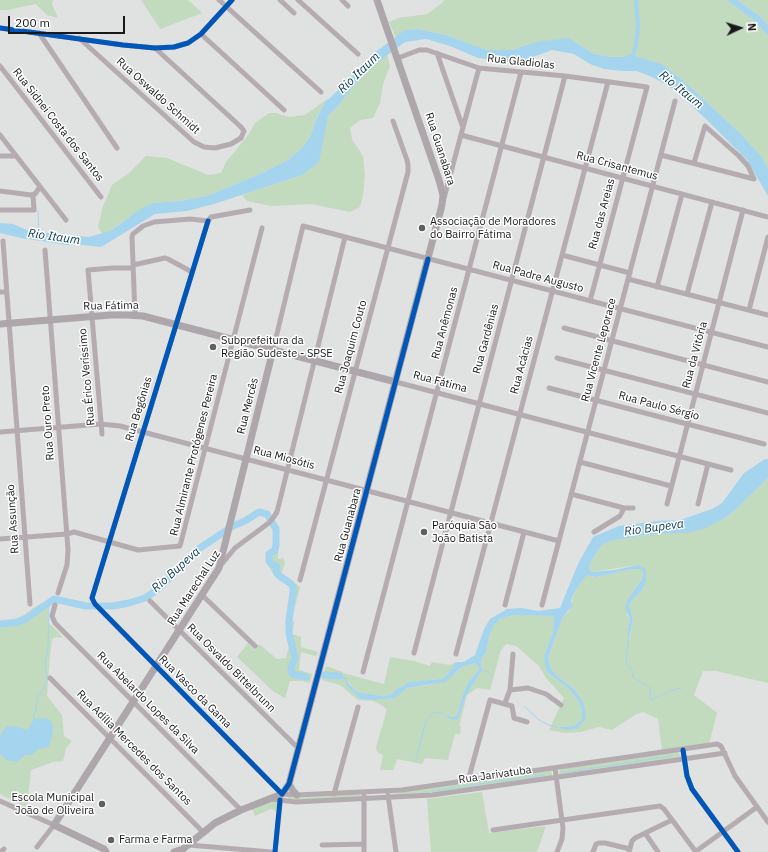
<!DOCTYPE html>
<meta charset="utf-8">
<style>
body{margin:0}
#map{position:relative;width:768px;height:852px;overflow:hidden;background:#e0e1e1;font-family:"IBM Plex Sans",sans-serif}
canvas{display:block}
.north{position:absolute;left:720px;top:8px;width:40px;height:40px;-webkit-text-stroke:3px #fff;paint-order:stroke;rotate:86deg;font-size:11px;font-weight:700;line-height:16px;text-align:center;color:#181919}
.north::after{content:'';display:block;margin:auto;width:14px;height:18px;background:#181919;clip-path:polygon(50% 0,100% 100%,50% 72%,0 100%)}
.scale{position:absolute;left:8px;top:16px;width:117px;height:18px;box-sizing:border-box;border:2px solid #181919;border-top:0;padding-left:5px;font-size:12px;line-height:14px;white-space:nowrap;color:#181919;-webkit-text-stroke:3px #fff;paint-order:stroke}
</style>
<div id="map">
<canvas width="768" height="852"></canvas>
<div class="north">N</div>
<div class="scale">200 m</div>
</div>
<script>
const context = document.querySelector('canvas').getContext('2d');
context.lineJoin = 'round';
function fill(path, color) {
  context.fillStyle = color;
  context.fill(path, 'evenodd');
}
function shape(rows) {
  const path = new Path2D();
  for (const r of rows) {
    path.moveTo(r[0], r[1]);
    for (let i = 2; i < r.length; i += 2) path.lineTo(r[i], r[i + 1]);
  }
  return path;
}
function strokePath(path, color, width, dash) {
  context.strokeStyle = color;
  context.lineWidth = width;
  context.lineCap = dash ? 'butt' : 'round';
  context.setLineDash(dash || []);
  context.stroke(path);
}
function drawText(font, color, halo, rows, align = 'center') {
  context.font = font + ' "IBM Plex Sans",sans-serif';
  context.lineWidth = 3;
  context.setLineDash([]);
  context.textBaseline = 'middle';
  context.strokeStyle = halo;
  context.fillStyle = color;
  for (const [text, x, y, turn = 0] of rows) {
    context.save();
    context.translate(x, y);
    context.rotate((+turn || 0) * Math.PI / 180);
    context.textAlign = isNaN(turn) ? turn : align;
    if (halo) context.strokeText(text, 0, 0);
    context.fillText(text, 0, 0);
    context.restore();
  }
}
fill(shape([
 [0,0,53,0,52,4,58,18,47,15,36,4,7,10,0,10],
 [141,0,188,0,202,13,160,29],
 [444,0,727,0,755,21,768,36,768,169,761,156,740,133,686,83,662,64,629,54,625,57,612,57,594,54,574,41,535,42,512,50,487,50,446,35,418,29,405,30,396,38,389,22,399,18,427,14,442,3],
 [737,0,768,0,768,25,760,16],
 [387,54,390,66,383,84,380,103,373,118,360,120,350,128,352,139,363,156,365,176,363,195,360,207,350,212,311,204,271,206,247,201,242,195,302,175,325,127,328,116,338,106,366,71],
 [326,100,315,121,310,137,302,148,288,160,260,174,207,196,179,201,154,203,120,223,110,231,102,234,98,227,103,206,112,185,129,173,146,156,167,158,208,175,221,173,226,162,249,134,255,123,269,113,276,113,289,117,305,115],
 [768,478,768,683,716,671,703,671,694,695,717,713,709,744,662,750,658,719,643,712,635,715,612,730,599,727,580,732,565,733,549,730,564,698,546,678,539,666,516,646,506,644,501,650,490,690,477,688,467,695,459,726,461,726,460,734,455,734,448,760,425,758,422,764,397,759,393,770,380,770,383,755,377,752,376,747,387,710,383,706,373,701,358,700,340,685,322,680,326,666,343,672,343,673,384,684,390,657,414,661,430,666,432,662,450,665,456,662,446,676,440,679,410,682,398,688,392,694,383,696,357,692,342,675,334,678,340,677,345,680,347,686,360,699,375,700,394,698,407,688,430,685,456,673,462,667,475,663,479,667,479,670,469,681,463,694,457,715,452,717,444,715,450,719,459,716,467,694,482,670,481,659,486,653,489,636,494,625,500,619,509,616,520,615,554,616,553,632,544,656,547,672,569,689,578,700,582,712,582,719,574,726,559,727,578,728,586,711,582,700,574,689,558,677,551,669,548,657,563,617,569,611,576,589,587,575,596,577,632,569,641,569,643,572,642,579,628,599,627,615,630,620,628,629,629,640,633,620,629,604,643,589,646,582,646,570,637,565,592,572,589,569,590,564,595,555,602,545,610,541,645,535,666,533,723,519,733,512],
 [276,522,278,529,278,559,283,558,285,563,281,575,293,581,300,587,292,618,294,623,292,634,301,637,301,647,318,652,316,656,301,652,299,670,312,674,310,683,303,681,290,681,285,698,274,692,237,657,248,643,255,650,259,644,277,659,286,658,288,650,290,646,287,616,291,593,288,585,281,581,272,572,266,560,267,555,274,548,274,534,273,525],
 [55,596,85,602,87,610,64,603,54,604,48,607,48,622,61,635,62,638,55,637,52,639,50,655,47,696,62,715,64,736,72,741,66,748,63,761,53,762,31,770,27,808,0,794,0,621,9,621,24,615,33,608],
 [678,752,681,755,679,757,560,774,559,773,560,770,562,769],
 [550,771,552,772,552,776,448,791,390,796,389,794],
 [482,792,489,833,546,826,537,852,431,852,427,799],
 [359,794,361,796,296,801,286,800,288,797,298,798],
 [278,800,276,811,271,809,255,816,252,809,269,801]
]), '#c2dabe');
fill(shape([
 [727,0,737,0,760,16,768,25,768,36,755,21],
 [418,29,446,35,487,50,512,50,535,42,569,38,594,54,612,57,624,57,629,54,662,64,686,83,740,133,761,156,768,169,768,196,747,160,708,121,680,95,667,85,652,77,637,71,623,71,604,69,590,64,574,54,552,50,517,63,478,58,450,46,426,39,405,42,366,71,338,106,328,116,319,162,302,175,214,204,187,211,155,214,101,247,82,245,68,245,21,238,0,233,0,223,13,224,29,231,89,237,110,231,142,208,154,203,179,201,207,196,260,174,288,160,302,148,310,137,315,122,326,100,341,95,355,73,374,53,405,30],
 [765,459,768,459,768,478,733,512,723,519,705,528,692,532,645,535,610,541,602,545,595,555,590,564,589,569,592,572,615,570,637,565,643,567,646,570,646,582,643,589,629,604,633,620,628,642,628,629,630,620,625,607,628,599,642,579,643,572,641,569,632,569,596,577,587,575,576,589,571,601,572,606,563,617,548,657,551,669,558,677,574,689,582,700,586,711,585,719,578,728,568,730,557,727,574,726,582,719,582,712,578,700,569,689,547,672,545,665,544,656,553,632,554,616,520,615,509,616,500,619,494,625,489,636,486,653,481,659,482,670,467,694,459,716,456,720,450,719,443,714,452,717,457,715,463,694,469,681,479,670,479,667,475,663,462,667,445,682,407,688,395,698,375,700,360,699,347,686,345,680,340,677,334,678,329,675,338,674,342,675,347,679,348,683,357,692,383,696,392,694,398,688,410,682,440,679,446,676,456,662,464,662,475,655,484,629,490,619,507,609,522,608,538,611,560,608,578,564,593,537,619,526,657,521,680,520,712,509,722,503,744,473],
 [47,718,52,722,53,732,49,747,38,749,32,755,25,755,17,762,7,760,0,754,0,737,2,732,7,726,17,727,28,730,34,719]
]), '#a5d4ee');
strokePath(shape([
 [38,211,39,233],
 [628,641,626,661,628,665,632,670,633,677,650,688,650,699,653,700,657,697,673,690,682,688],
 [481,670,488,672,492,675],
 [524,706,539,720,549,725,557,727],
 [34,719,33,716,36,710,37,696,43,690,47,679,45,663,48,648,49,603],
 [416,759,425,724,432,713,443,713],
 [562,773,671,756],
 [431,791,545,775]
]), '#a5d4ee', 1);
strokePath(shape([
 [633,55,636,45,638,26,636,0]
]), '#a5d4ee', 4);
strokePath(shape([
 [329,104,354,79],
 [293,587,293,593,289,620,289,633,295,659,291,667,292,674,306,677],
 [0,624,19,622,27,618,54,599,86,606,113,606,129,603,145,598,157,590,200,548,233,526,245,521,259,512,267,514,276,529,276,545,275,550,269,554,269,561,272,565,275,565,277,567,276,571,278,575,290,583],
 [324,675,339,676]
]), '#a5d4ee', 7);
strokePath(shape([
 [219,0,321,92],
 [280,0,294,13],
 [298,0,358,54],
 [342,0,348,6],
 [0,28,123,45,155,48,174,47,188,43,201,34,232,0],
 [39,33,117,148],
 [201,34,284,110],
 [79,38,194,142,204,147,215,148,231,144,241,138,244,131,241,127,155,48],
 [437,53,463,128],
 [398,58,419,50,427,50,479,68,565,76,647,87,590,301],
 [0,66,101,197],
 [0,135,66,220],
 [461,135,768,217],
 [661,155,754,179],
 [0,156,16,156],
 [694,163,705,126,739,156,748,166,754,179],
 [0,191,31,195,35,194,40,187],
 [444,198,479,68],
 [0,210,34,210,33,195],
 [208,221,92,598,95,604,282,794],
 [3,241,30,604],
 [45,250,68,550,67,565,58,593],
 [562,255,630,273],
 [133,265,165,258,168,259,192,272],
 [628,279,768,315],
 [657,287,682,194],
 [0,292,6,292],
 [687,294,712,202],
 [749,310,768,237],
 [135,315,132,237,133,234,143,226,154,222,190,219,208,221,211,217,250,210],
 [564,328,768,382],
 [273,350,303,226,768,347],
 [557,358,768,413],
 [396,382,731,470],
 [549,388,764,444],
 [0,432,101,424,120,426,559,541],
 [102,434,88,270,112,268,133,268],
 [580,462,671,486],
 [571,494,624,508,633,508],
 [667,504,743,210],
 [698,504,708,464],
 [594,532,620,516,624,508],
 [0,539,67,534,74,532,138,550,180,546,262,228],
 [221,565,235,548,270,522,273,518,277,512,345,237],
 [300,580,408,172,408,165,407,160,393,121],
 [202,595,255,646],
 [150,601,299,749],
 [55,605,52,616,55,623,241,810],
 [505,605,524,532],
 [542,605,675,101],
 [414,653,565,76],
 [456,654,608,82],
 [363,672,521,72],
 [50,678,203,832],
 [510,690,513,654],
 [505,703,510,690,528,688,546,694,561,705],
 [683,750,687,776,692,789,738,852],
 [555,768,563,828,562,839,557,852],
 [468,781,490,700,512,706,514,718,527,722],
 [282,794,297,795,402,790,717,744,721,746,735,776,768,822],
 [334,794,358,707],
 [388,795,396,852],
 [364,796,364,852],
 [271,799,296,802,432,795,725,753],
 [0,801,54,825,37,847],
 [493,830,660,806,664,809,696,852],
 [645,833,658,852],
 [189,845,271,852],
 [322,845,364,844],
 [0,852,4,849],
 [275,852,281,796],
 [593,852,596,844,599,843,605,843,630,849],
 [629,852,632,841,635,838,672,820],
 [695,852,757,807]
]), '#b5acb1', 5);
strokePath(shape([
 [0,324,111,315,127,315,143,316,396,382],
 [289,784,293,791,297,795],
 [106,852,104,849,54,825,219,568,273,350],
 [174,852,183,849,215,823,241,810,282,794,289,784,442,205,443,195,439,180,377,0]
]), '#ada6ab', 7);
strokePath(shape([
 [0,28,123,45,155,48,174,47,188,43,201,34,232,0],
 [208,221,92,598,95,604,282,794,289,784,428,259],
 [683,750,687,776,692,789,738,852],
 [275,852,280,800]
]), '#0057b8', 5);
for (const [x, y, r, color] of [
 [422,228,4,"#5e5f5f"],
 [213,347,4,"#5e5f5f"],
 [424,532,4,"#5e5f5f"],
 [102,804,4,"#5e5f5f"],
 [111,840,4,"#5e5f5f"]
]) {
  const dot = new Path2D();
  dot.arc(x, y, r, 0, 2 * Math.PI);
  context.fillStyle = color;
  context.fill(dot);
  strokePath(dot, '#fff', 1.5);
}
drawText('11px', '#181919', '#fff', [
 ["Rua Gladiolas",521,62,6],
 ["Rua Oswaldo Schmidt",158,96,42],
 ["Rua Sidnei Costa dos Santos",58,125,52],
 ["Rua Guanabara",440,149,72],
 ["Rua Crisantemus",617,166,15],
 ["Rua das Areias",602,214,-75],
 ["Rua Padre Augusto",538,277,15],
 ["Rua Fátima",111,306,-1],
 ["Rua Anêmonas",445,323,-75],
 ["Rua Gardênias",486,339,-75],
 ["Rua Joaquim Couto",351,347,-75],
 ["Rua Vicente Leporace",599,350,-75],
 ["Rua da Vitória",695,355,-75],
 ["Rua Acácias",522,365,-75],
 ["Rua Érico Veríssimo",87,377,-95],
 ["Rua Fátima",440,382,15],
 ["Rua Mercês",248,406,-76],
 ["Rua Paulo Sérgio",659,406,15],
 ["Rua Begônias",139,409,-73],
 ["Rua Ouro Preto",48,423,-94],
 ["Rua Almirante Protógenes Pereira",194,455,-76],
 ["Rua Miosótis",284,458,15],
 ["Rua Assunção",13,519,-94],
 ["Rua Guanabara",348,525,-75],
 ["Rua Marechal Luz",194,588,-57],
 ["Rua Osvaldo Bittelbrunn",231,668,45],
 ["Rua Vasco da Gama",195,692,45],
 ["Rua Abelardo Lopes da Silva",148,703,45],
 ["Rua Adília Mercedes dos Santos",134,748,45],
 ["Rua Jarivatuba",495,775,-8]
]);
drawText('11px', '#181919', '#fff', [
 ["Associação de Moradores",430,222],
 ["do Bairro Fátima",430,235],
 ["Subprefeitura da",221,341],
 ["Região Sudeste - SPSE",221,354],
 ["Paróquia São",432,526],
 ["João Batista",432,539],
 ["Escola Municipal",94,798,"right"],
 ["João de Oliveira",94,811,"right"],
 ["Farma e Farma",119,840]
], 'left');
drawText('italic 12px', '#003750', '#fff', [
 ["Rio Itaum",359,73,-44],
 ["Rio Itaum",681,90,39],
 ["Rio Itaum",54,237,8],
 ["Rio Bupeva",654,528,-8],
 ["Rio Bupeva",176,570,-42]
]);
</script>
